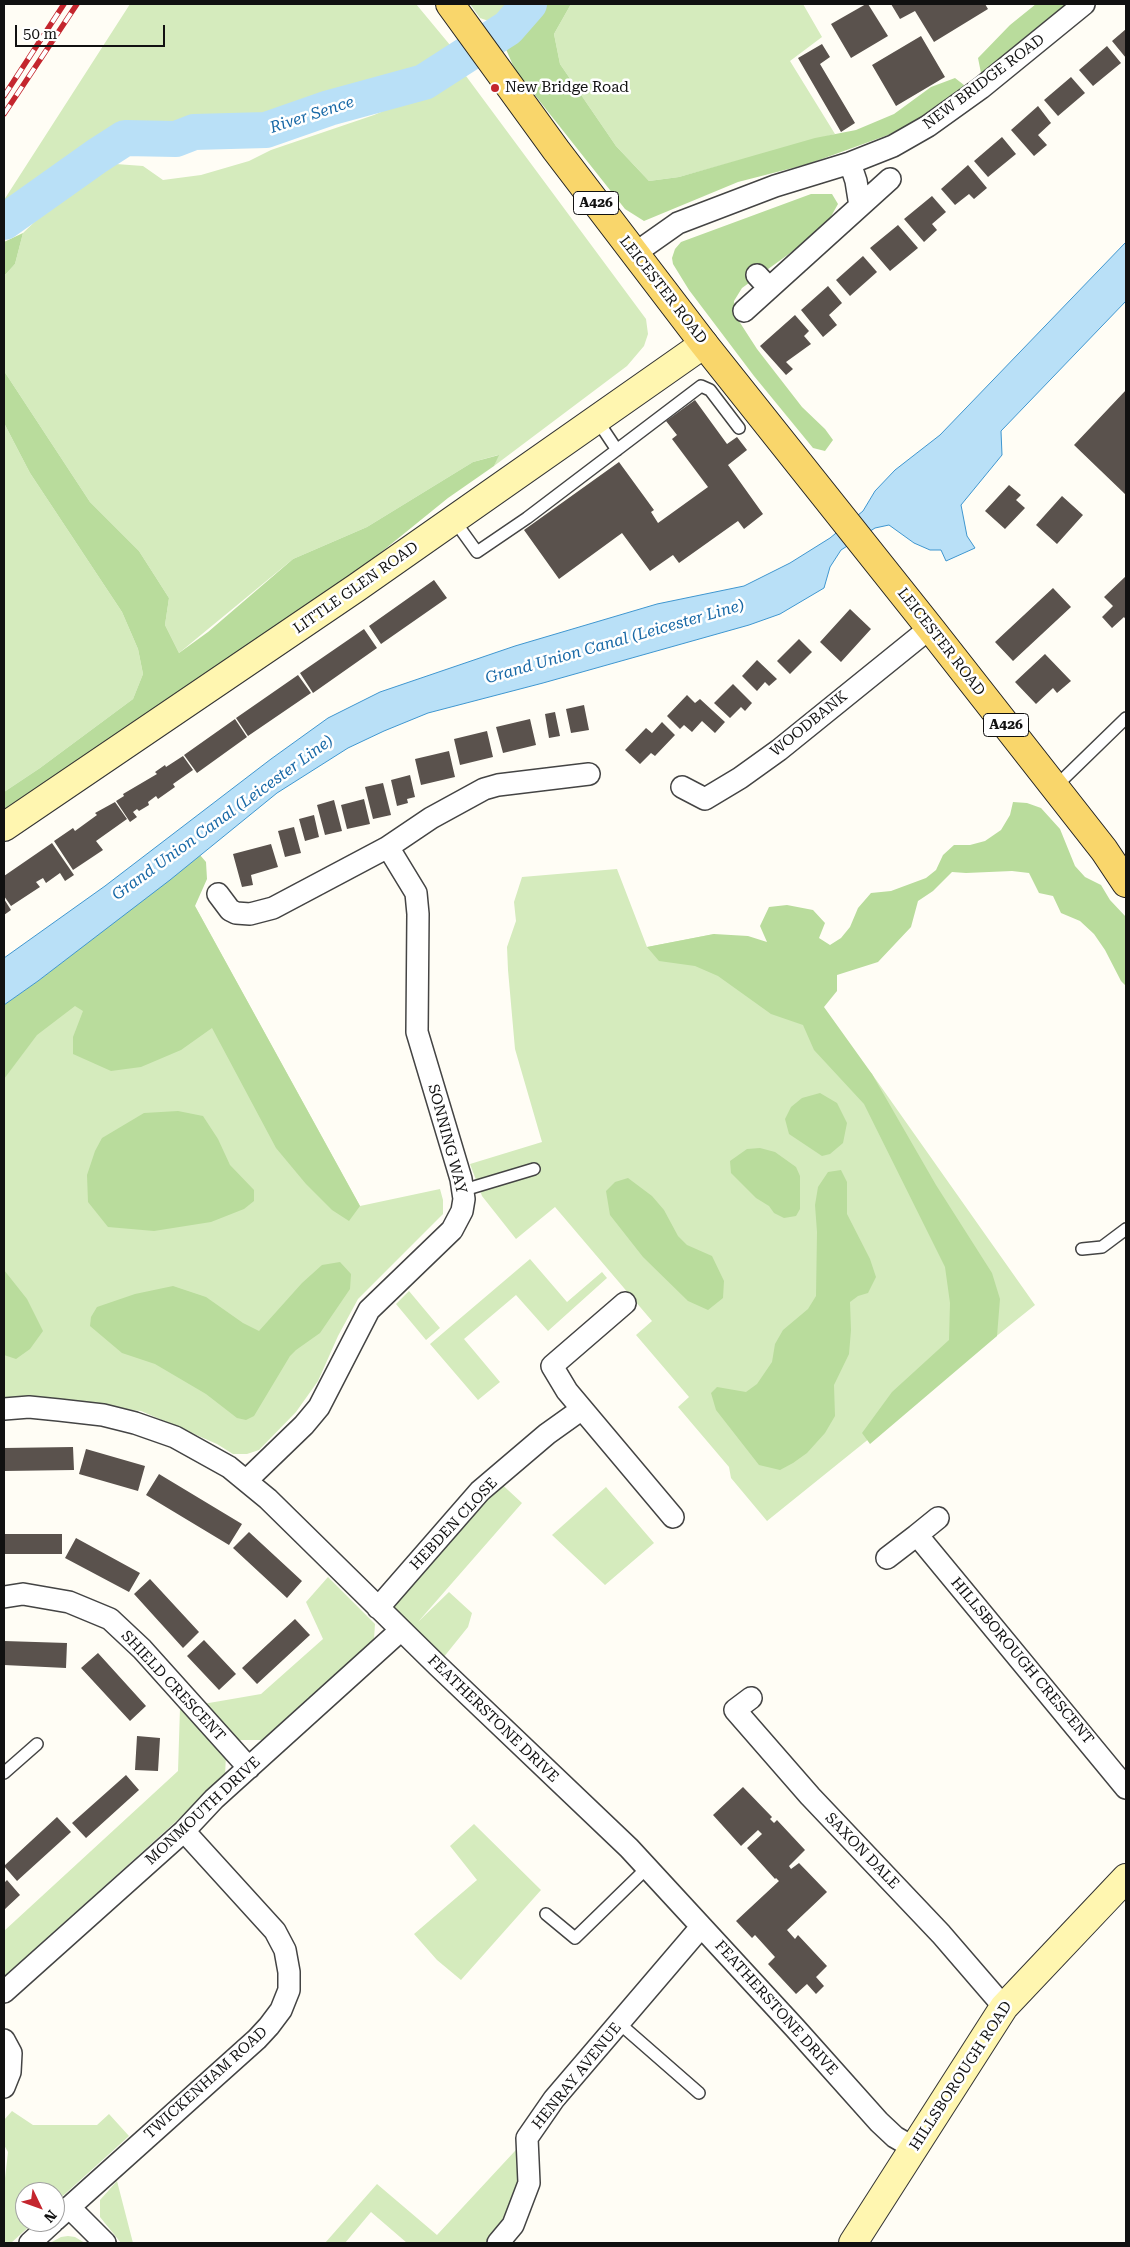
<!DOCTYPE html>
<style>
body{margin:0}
#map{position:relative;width:1130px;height:2247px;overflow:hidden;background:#fffdf5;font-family:"Roboto Serif",serif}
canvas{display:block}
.frame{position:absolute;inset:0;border:5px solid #111;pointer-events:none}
.north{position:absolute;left:15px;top:2182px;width:50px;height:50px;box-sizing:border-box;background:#fff;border:1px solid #a0a0a0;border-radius:50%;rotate:132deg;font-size:14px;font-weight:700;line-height:20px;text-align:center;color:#111}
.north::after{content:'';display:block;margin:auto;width:18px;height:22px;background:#c4262e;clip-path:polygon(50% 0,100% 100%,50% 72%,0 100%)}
.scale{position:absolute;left:15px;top:25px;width:150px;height:22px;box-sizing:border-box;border:2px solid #111;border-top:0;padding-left:6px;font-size:15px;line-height:18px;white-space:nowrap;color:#111;-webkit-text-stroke:4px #fff;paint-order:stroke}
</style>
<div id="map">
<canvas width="1130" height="2247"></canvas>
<div class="frame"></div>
<div class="north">N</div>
<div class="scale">50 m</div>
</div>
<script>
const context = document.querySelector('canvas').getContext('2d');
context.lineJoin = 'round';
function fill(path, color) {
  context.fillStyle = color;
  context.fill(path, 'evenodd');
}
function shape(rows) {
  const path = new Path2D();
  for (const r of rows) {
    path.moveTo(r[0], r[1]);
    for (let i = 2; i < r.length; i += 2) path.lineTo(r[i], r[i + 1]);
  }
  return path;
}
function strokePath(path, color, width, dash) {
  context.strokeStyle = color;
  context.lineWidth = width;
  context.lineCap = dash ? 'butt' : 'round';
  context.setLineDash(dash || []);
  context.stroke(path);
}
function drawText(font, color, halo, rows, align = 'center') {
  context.font = font + ' "Roboto Serif",serif';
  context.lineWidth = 5;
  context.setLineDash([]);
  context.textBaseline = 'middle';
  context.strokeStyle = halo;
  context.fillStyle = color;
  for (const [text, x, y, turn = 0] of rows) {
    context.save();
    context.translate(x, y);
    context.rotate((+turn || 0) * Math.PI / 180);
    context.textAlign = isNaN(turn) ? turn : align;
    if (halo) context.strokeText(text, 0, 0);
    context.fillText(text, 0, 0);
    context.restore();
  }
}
fill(shape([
 [130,4,416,4,450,45,450,54,432,69,397,75,234,135,199,139,169,132,143,131,114,135,29,199,4,204,4,200],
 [470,4,523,4,503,26,480,18],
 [571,4,803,4,822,37,790,61,835,134,679,177,649,181,616,146,560,64,554,34],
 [466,76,646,319,648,334,644,346,627,366,494,466,498,455,473,462,367,527,293,559,179,653,165,625,169,598,139,551,90,502,4,371,4,276,15,264,23,233,71,187,96,172,116,164,143,166,163,180,201,175,249,161,271,150,374,115],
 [4,423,30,473,122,612,138,649,143,674,133,699,40,768,4,792],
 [617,869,647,947,714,934,799,996,872,1074,1035,1305,767,1521,731,1478,729,1467,678,1407,689,1397,636,1335,652,1321,555,1207,516,1239,482,1196,470,1164,542,1142,515,1049,508,970,507,947,516,921,514,902,522,877],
 [195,906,360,1206,440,1189,443,1200,443,1214,358,1299,338,1336,318,1381,296,1412,259,1450,247,1454,233,1454,217,1444,141,1411,24,1397,4,1400,4,1005,38,981,106,928],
 [530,1259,567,1302,602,1272,607,1278,548,1331,516,1295,464,1339,500,1382,478,1400,430,1344],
 [409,1291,440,1328,426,1340,396,1304],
 [495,1478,522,1503,418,1622,449,1592,472,1613,468,1627,443,1658,378,1608],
 [606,1487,654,1543,605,1585,552,1535],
 [328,1577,375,1624,374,1639,262,1740,241,1740,226,1754,225,1777,4,1977,4,1931,178,1771,180,1708,261,1694,323,1639,306,1602],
 [474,1824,541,1890,461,1980,437,1960,414,1934,477,1880,450,1846],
 [12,2111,33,2125,97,2125,109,2114,129,2136,55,2203,55,2192,25,2192,25,2222,34,2222,11,2243,4,2243,4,2187,8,2152,4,2145,4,2120],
 [527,2138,529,2183,498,2243,407,2243,371,2212,345,2243,325,2243,377,2184,437,2235],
 [117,2181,133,2243,121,2243,100,2217,100,2200],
 [68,2236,75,2237,85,2243,50,2243,61,2237]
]), '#d5ebbd');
fill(shape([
 [544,4,571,4,554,34,560,64,616,146,649,181,679,177,815,138,856,130,894,114,931,87,955,78,964,85,962,94,932,113,888,135,808,164,738,182,644,221,625,209,515,70,505,47],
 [1036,4,1073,4,993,69,981,73,978,58,1010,25],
 [811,194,832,194,838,204,829,220,815,235,742,288,734,301,735,315,757,349,802,407,825,429,833,440,825,451,813,448,754,376,689,290,673,264,672,258,675,249,681,242],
 [23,233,15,264,4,276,4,242],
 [4,371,90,502,139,551,169,598,165,625,179,653,208,632,293,559,367,527,473,462,499,455,494,466,448,498,364,566,4,811,4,792,40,768,133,699,143,674,138,649,122,612,30,473,4,423],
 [1013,802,1027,803,1041,808,1060,829,1075,866,1085,877,1101,885,1110,900,1126,917,1126,986,1121,981,1105,950,1094,934,1080,921,1061,913,1053,896,1039,893,1029,873,1012,871,966,873,952,872,933,891,918,901,911,927,878,962,837,975,837,991,824,1007,872,1074,936,1185,992,1273,1000,1299,997,1336,870,1444,862,1433,892,1392,949,1340,950,1303,945,1267,864,1104,814,1050,803,1025,771,1014,718,976,695,966,659,961,647,947,714,934,748,936,767,942,760,926,769,907,787,905,813,910,825,923,819,938,830,945,841,938,850,927,858,908,871,893,891,891,926,878,936,870,943,855,954,845,970,845,985,841,1001,830,1010,815],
 [200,855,206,862,207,879,195,906,360,1206,349,1221,332,1210,306,1184,276,1148,212,1028,181,1050,141,1067,111,1071,73,1054,73,1037,83,1011,75,1006,37,1035,4,1079,4,1005,38,981],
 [820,1093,837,1103,847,1123,843,1143,830,1154,822,1156,789,1134,785,1119,791,1107,802,1098],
 [178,1111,203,1116,218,1139,230,1165,254,1190,254,1201,244,1209,211,1222,154,1231,108,1227,88,1202,87,1175,95,1151,102,1138,144,1113],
 [760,1148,775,1152,796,1167,800,1176,800,1209,796,1216,784,1218,774,1213,769,1206,756,1198,731,1173,730,1161,747,1149],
 [841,1170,847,1182,847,1214,870,1259,876,1277,868,1293,858,1296,850,1302,851,1330,849,1354,834,1385,835,1416,825,1433,807,1453,793,1463,780,1470,759,1465,716,1410,711,1393,717,1387,746,1392,757,1384,772,1362,775,1344,783,1330,808,1309,816,1296,817,1232,815,1205,818,1187,828,1172],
 [628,1178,652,1196,664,1210,678,1236,687,1245,712,1256,724,1281,723,1298,708,1310,688,1301,643,1257,610,1215,606,1191,615,1182],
 [340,1262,351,1274,350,1289,320,1333,296,1350,290,1356,254,1416,246,1420,237,1418,206,1394,155,1364,122,1353,90,1326,91,1317,97,1307,135,1294,173,1286,206,1297,243,1323,259,1331,302,1283,322,1265],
 [4,1270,27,1299,43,1331,30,1349,16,1359,4,1355]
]), '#b9dc9c');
const water = shape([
 [1126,242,1126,301,1001,431,1002,455,961,505,967,536,975,548,946,561,941,550,930,550,914,543,889,525,875,528,841,550,830,567,824,588,780,614,749,625,543,683,428,713,384,731,348,748,277,793,170,880,38,981,4,1005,4,958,105,886,271,759,328,718,380,692,515,646,657,604,744,586,790,563,830,538,863,511,875,491,895,470,940,435,1126,242]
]);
fill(water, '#b9e0f7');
strokePath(water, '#3f96cf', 1);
strokePath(shape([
 [4,222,97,156,125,138,176,139,194,132,266,130,329,108,424,82,508,28,529,4]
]), '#b9e0f7', 36);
fill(shape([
 [866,4,868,4,888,36,851,58,831,24],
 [891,4,985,4,988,9,934,42,915,11,900,19],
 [1126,29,1126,58,1112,41],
 [921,36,945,77,896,106,872,65],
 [822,44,830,57,820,64,855,123,841,132,798,58],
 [1107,46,1121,63,1093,86,1079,70],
 [1071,77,1085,93,1058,116,1044,100],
 [1038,106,1051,123,1038,135,1047,145,1034,156,1011,130],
 [1002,137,1016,154,988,177,974,161],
 [968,165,987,188,974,199,969,194,955,205,941,189],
 [932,196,946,212,932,224,937,230,924,242,904,219],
 [898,225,918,248,890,271,870,248],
 [863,256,877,272,850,296,836,280],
 [828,286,842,303,829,315,837,325,823,337,801,310],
 [795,315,809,331,804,336,811,344,786,362,793,369,786,375,760,346],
 [1126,390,1126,495,1074,445],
 [695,400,727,444,737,437,747,450,728,465,763,514,744,529,738,521,679,563,673,555,650,571,622,533,559,579,524,530,619,462,654,510,651,512,658,523,708,487,672,439,677,435,666,421],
 [1009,485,1021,495,1016,500,1025,508,1005,529,985,511],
 [1062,496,1083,515,1057,544,1036,525],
 [1126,576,1126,620,1124,617,1112,628,1102,617,1113,606,1104,597],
 [434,580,447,598,381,644,369,626],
 [1053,588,1071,607,1013,661,995,642],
 [850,609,871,629,841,662,820,642],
 [364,629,377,648,313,693,300,673],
 [799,639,812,652,790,674,777,661],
 [1045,654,1071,681,1057,693,1053,688,1036,704,1015,682],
 [757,660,777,679,769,686,765,682,757,691,742,676],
 [298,675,311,693,248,736,236,718],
 [733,684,752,703,745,711,741,707,730,718,714,703],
 [687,695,695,703,700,699,725,722,715,733,702,721,692,732,684,725,680,729,667,716],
 [584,705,589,730,571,733,566,709],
 [555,712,560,736,549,738,545,714],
 [235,719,247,737,197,773,184,755],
 [530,719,536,745,503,753,496,727],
 [662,722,675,735,655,756,651,753,640,764,625,750,646,728,652,733],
 [487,731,493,757,460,765,454,739],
 [449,751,455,777,421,785,415,759],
 [183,756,193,770,173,784,175,787,158,799,156,796,148,802,149,805,139,811,137,809,133,812,137,817,130,822,116,801,124,796,123,794,157,774,155,772,165,765,166,767],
 [410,775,415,797,407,799,408,803,397,806,391,780],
 [383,783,391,815,373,819,365,787],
 [364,799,370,824,347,829,341,805],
 [334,800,342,831,325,835,317,805],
 [115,802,127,819,96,841,103,850,73,870,54,841,73,828,75,831,97,815,95,813],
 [314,815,319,837,305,841,299,819],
 [294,827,301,853,285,857,278,831],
 [52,843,74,875,65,881,60,873,46,883,43,878,36,882,40,887,11,906,4,896,4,876],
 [271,844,278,867,251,875,253,885,242,887,233,854],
 [4,899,11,910,4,915],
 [73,1447,74,1470,4,1471,4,1448],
 [86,1449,145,1466,138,1491,79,1474],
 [159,1474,242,1524,229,1545,146,1495],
 [249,1532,302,1581,287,1598,233,1548],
 [4,1534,62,1534,62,1554,4,1554],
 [76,1538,140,1573,129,1592,65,1558],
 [150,1579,199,1632,183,1648,134,1594],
 [295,1619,310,1635,257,1684,242,1668],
 [204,1640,236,1674,219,1690,187,1656],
 [4,1641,67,1643,66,1668,4,1665],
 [98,1653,146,1706,130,1721,81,1668],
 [137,1736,160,1738,158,1771,135,1770],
 [126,1775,139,1790,86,1838,72,1823],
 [743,1787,772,1817,770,1819,774,1823,777,1820,805,1850,789,1866,791,1869,799,1863,827,1892,787,1930,795,1939,798,1935,827,1966,816,1977,824,1986,816,1994,807,1984,796,1994,768,1964,775,1957,755,1935,752,1938,736,1921,779,1881,776,1878,775,1879,747,1848,762,1834,758,1830,741,1846,713,1815],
 [57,1817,71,1832,17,1881,4,1866],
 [7,1880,20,1895,4,1910,4,1883]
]), '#5a524d');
const lane = shape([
 [597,420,617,450],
 [454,520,477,552,527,518,701,386,710,390,739,428],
 [1055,787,1126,718],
 [464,1190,534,1169],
 [1082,1249,1102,1247,1126,1229],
 [4,1773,37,1744],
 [546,1914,575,1938,647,1868],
 [620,2024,699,2093]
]);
const street = shape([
 [850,163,856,181,860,206],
 [634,254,678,223,775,186,850,163,893,146,928,126,981,88,1084,4],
 [757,275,769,288],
 [744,311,890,179],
 [682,787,705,799,740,778,779,750,930,628],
 [218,894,230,910,236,913,250,914,273,908,388,847],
 [625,1303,552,1366,567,1391,673,1517],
 [4,1409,29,1407,59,1410,103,1415,135,1423,175,1437,229,1467,268,1499,438,1666,629,1848,795,2028,879,2122,895,2137,914,2148],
 [246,1481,304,1425,319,1407,369,1310,452,1230,462,1211,464,1199,461,1179,417,1032,418,914,416,893,388,847,431,818,484,789,498,785,589,774],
 [917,1535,938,1518],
 [887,1558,917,1535,1126,1788],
 [4,1597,23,1594,69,1602,110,1619,142,1649,249,1768],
 [378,1608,480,1491,547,1434,582,1409],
 [751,1698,735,1710,810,1796,941,1934,1004,2007],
 [4,1992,184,1831,214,1799,401,1630],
 [4,2040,11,2053,10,2072,4,2087],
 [69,2207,105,2243],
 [55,2220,257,2039,269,2026,281,2010,289,1990,289,1972,285,1950,275,1931,184,1831],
 [30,2243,53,2222],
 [498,2243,513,2225,529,2183,527,2138,554,2099,701,1927]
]);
const secondary = shape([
 [4,827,356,588,704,344],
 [853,2243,1004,2007,1126,1878]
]);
const primary = shape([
 [450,4,556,150,704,344,930,628,1104,850,1126,883]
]);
strokePath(lane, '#444', 14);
strokePath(street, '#444', 24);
strokePath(secondary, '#333', 30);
strokePath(primary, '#222', 30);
strokePath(lane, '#fff', 11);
strokePath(street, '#fff', 21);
strokePath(secondary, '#fff6b0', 28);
strokePath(primary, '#f9d66b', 28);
const rail = shape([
 [4,96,64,4],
 [4,114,77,4]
]);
strokePath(rail, '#c4262e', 5.5);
strokePath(rail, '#fff', 4, [11]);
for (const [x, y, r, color] of [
 [495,88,5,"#c4262e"]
]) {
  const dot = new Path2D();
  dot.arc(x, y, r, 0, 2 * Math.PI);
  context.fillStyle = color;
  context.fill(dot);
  strokePath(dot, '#fff', 2);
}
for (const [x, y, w] of [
 [596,203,45],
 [1006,725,45]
]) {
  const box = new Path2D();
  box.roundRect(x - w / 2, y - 11.5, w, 23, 4);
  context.fillStyle = '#fff';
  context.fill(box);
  strokePath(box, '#111', 1);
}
drawText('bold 14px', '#111', null, [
 ["A426",596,203],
 ["A426",1006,725]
]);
drawText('15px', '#111', '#fff', [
 ["NEW BRIDGE ROAD",984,82,-37],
 ["LEICESTER ROAD",663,290,52],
 ["LITTLE GLEN ROAD",356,588,-35],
 ["LEICESTER ROAD",941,642,52],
 ["WOODBANK",809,724,-39],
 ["SONNING WAY",447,1139,75],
 ["HEBDEN CLOSE",454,1524,-47],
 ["HILLSBOROUGH CRESCENT",1022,1661,50],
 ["SHIELD CRESCENT",173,1686,47],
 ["FEATHERSTONE DRIVE",493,1719,44],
 ["MONMOUTH DRIVE",203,1811,-43],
 ["SAXON DALE",862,1851,46],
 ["FEATHERSTONE DRIVE",776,2008,48],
 ["HENRAY AVENUE",577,2076,-51],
 ["HILLSBOROUGH ROAD",961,2076,-57],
 ["TWICKENHAM ROAD",206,2083,-42]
]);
drawText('15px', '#111', '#fff', [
 ["New Bridge Road",505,88]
], 'left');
drawText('italic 16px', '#1768a6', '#fff', [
 ["River Sence",312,115,-18],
 ["Grand Union Canal (Leicester Line)",615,642,-16],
 ["Grand Union Canal (Leicester Line)",223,818,-36]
]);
</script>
